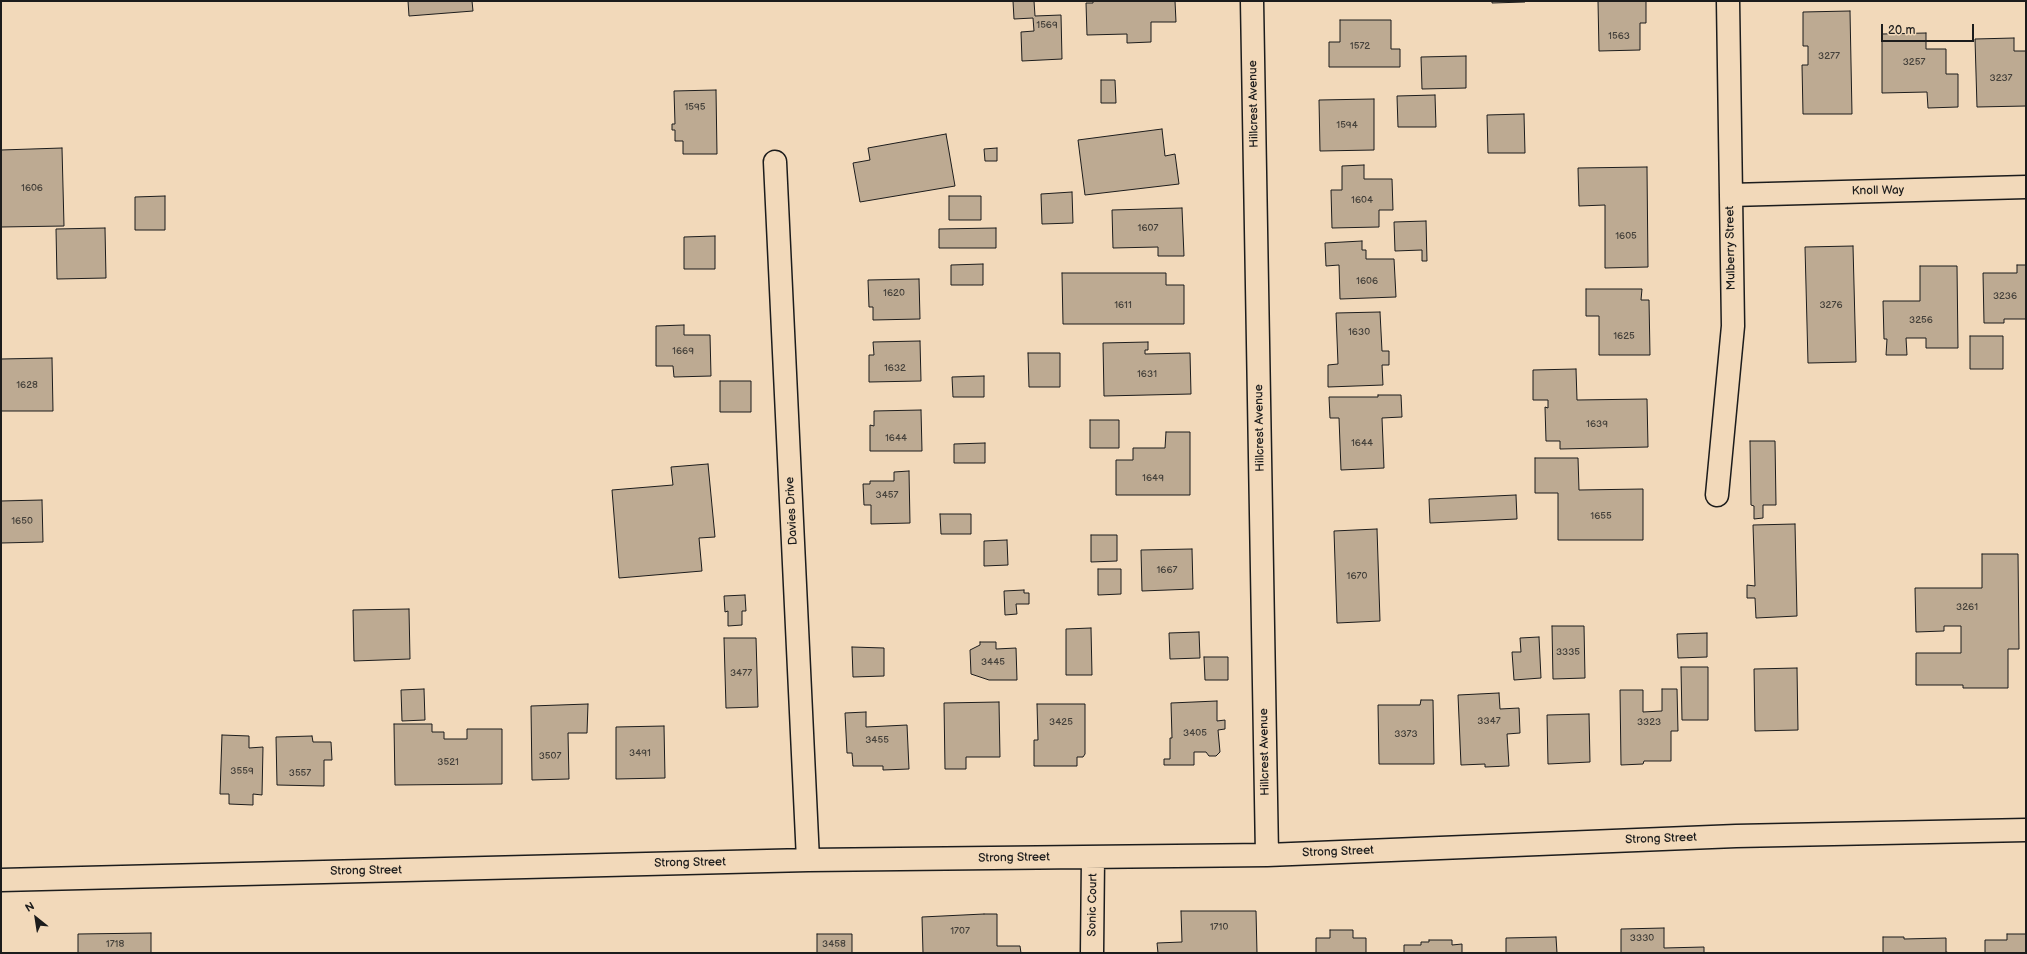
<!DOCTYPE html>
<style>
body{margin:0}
#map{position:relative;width:2027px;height:954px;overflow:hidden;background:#f2d9ba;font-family:"Balsamiq Sans",sans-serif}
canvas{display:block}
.frame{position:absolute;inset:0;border:2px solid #1c1c1c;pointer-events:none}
.north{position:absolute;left:16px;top:898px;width:40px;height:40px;-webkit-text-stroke:3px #f2d9ba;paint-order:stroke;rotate:330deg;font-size:11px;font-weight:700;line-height:16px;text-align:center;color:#1c1c1c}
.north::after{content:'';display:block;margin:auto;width:14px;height:18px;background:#1c1c1c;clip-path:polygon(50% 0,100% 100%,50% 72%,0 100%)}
.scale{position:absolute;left:1881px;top:24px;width:93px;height:18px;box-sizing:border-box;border:2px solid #1c1c1c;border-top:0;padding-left:5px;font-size:12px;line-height:14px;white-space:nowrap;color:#1c1c1c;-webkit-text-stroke:3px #f2d9ba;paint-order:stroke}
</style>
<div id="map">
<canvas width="2027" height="954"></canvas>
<div class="frame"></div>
<div class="north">N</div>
<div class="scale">20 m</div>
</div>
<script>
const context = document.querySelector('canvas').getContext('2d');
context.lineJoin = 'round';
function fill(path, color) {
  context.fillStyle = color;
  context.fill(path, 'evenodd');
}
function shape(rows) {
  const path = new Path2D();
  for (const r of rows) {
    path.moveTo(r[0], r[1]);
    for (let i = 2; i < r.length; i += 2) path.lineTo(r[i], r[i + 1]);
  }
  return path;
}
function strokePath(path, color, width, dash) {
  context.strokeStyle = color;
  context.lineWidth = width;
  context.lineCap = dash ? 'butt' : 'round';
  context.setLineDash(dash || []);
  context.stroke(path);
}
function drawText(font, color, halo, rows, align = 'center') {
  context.font = font + ' "Balsamiq Sans",sans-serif';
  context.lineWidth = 3;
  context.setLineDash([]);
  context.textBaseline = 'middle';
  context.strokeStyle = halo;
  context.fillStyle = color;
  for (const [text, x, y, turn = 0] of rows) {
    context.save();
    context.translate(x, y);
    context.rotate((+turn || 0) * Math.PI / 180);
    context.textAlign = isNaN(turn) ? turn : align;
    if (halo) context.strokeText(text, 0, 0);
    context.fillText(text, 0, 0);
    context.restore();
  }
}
const building = shape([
 [408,1,472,1,473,11,409,16,408,1],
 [1013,1,1034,1,1035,16,1061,15,1062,59,1022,61,1021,32,1034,31,1033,18,1014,19,1013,1],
 [1093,1,1175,1,1176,22,1151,22,1151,42,1127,43,1127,34,1087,35,1086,3,1093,3,1093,1],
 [1492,1,1525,1,1525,2,1492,3,1492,1],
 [1598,1,1646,1,1646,23,1640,23,1640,50,1599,51,1598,1],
 [1850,11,1852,114,1803,114,1802,65,1808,65,1808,46,1803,46,1803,12,1850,11],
 [1340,20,1391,20,1391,49,1400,49,1400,67,1329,67,1329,42,1340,42,1340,20],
 [1926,33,1926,49,1946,49,1946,74,1958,74,1958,107,1928,108,1927,92,1882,93,1882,34,1926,33],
 [2014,38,2014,51,2026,51,2026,106,1977,107,1975,39,2014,38],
 [1466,56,1466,88,1422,89,1421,57,1466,56],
 [1101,80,1115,80,1116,103,1101,103,1101,80],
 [716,90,717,154,683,154,683,141,675,141,675,130,672,130,672,124,675,124,674,91,716,90],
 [1435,95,1436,127,1398,127,1397,96,1435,95],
 [1374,99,1374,150,1320,151,1319,100,1374,99],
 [1524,114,1525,153,1488,153,1487,115,1524,114],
 [1162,129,1165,156,1175,154,1179,184,1085,195,1078,140,1162,129],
 [946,134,955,186,860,202,853,163,870,160,868,148,946,134],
 [62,148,64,226,1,227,1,150,62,148],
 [997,148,997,161,985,161,984,149,997,148],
 [1364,165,1364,179,1392,179,1393,210,1379,210,1379,227,1332,228,1331,190,1342,190,1342,166,1364,165],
 [1647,167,1648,267,1605,268,1605,205,1579,206,1578,168,1647,167],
 [1072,192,1073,223,1042,224,1041,194,1072,192],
 [165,196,165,230,135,230,135,197,165,196],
 [949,196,981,196,981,220,949,220,949,196],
 [1182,208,1184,256,1158,256,1158,247,1113,248,1112,210,1182,208],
 [1426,221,1427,261,1422,261,1422,250,1395,251,1394,222,1426,221],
 [105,228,106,278,57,279,56,229,105,228],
 [996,228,996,248,939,248,939,229,996,228],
 [715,236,715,269,684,269,684,237,715,236],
 [1362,241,1362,250,1366,250,1366,259,1394,259,1396,297,1340,299,1339,265,1326,266,1325,243,1362,241],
 [1853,246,1856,362,1808,363,1805,247,1853,246],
 [983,264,983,285,951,285,951,265,983,264],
 [2017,265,2026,265,2026,319,2004,319,2004,323,1984,323,1983,273,2017,273,2017,265],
 [1920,266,1957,266,1958,348,1926,348,1926,338,1906,338,1907,355,1886,355,1887,339,1884,339,1883,301,1920,301,1920,266],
 [1062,273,1166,273,1166,285,1184,285,1184,324,1063,324,1062,273],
 [919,279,920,319,873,320,873,307,869,307,868,280,919,279],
 [1586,289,1642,289,1641,300,1649,300,1650,355,1599,355,1599,316,1586,316,1586,289],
 [1380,312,1382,351,1389,351,1389,365,1382,365,1383,385,1328,387,1328,365,1338,364,1336,313,1380,312],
 [684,325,684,335,710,335,711,376,674,377,673,366,656,366,656,326,684,325],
 [1970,336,2003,336,2003,369,1970,369,1970,336],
 [920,341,921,381,869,382,869,355,874,355,873,342,920,341],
 [1148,342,1148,350,1145,350,1145,354,1190,353,1191,394,1104,396,1103,343,1148,342],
 [1028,353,1060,353,1060,387,1029,387,1028,353],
 [52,358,53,411,1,411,1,359,52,358],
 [1576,369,1577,400,1647,399,1648,447,1560,449,1560,441,1546,441,1545,407,1548,408,1548,400,1533,400,1533,370,1576,369],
 [984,376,984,397,953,397,952,377,984,376],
 [720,381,751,381,751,412,720,412,720,381],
 [1378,395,1401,395,1402,417,1382,418,1384,468,1341,470,1339,418,1330,418,1329,397,1378,397,1378,395],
 [921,410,922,451,870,451,870,425,874,426,874,411,921,410],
 [1090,420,1119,420,1119,448,1090,448,1090,420],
 [1166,432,1190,432,1190,495,1116,495,1116,460,1133,460,1133,448,1165,448,1166,432],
 [1750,441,1775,441,1776,505,1763,505,1763,518,1754,519,1754,506,1751,505,1750,441],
 [985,443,985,463,954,463,954,444,985,443],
 [1535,458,1578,458,1579,490,1643,489,1643,540,1558,540,1558,493,1535,493,1535,458],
 [708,464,715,537,699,538,702,571,619,578,612,490,673,485,671,467,708,464],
 [909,471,910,523,871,524,871,505,864,505,863,484,870,484,870,481,894,481,894,472,909,471],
 [1516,495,1517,519,1430,523,1429,499,1516,495],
 [42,500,43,542,1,543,1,501,42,500],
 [940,514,971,514,971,534,941,534,940,514],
 [1795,524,1797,616,1756,618,1755,598,1747,598,1747,585,1755,586,1753,525,1795,524],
 [1377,529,1380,621,1337,623,1334,531,1377,529],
 [1091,535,1117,535,1117,561,1091,562,1091,535],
 [1007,540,1008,565,984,566,984,541,1007,540],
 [1192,549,1193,589,1142,591,1141,550,1192,549],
 [1982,554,2018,554,2019,649,2008,649,2008,688,1963,688,1963,685,1916,685,1916,653,1961,653,1961,626,1944,626,1944,631,1916,632,1915,588,1982,588,1982,554],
 [1098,569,1121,569,1121,594,1098,595,1098,569],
 [1024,590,1024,593,1029,593,1029,604,1016,604,1017,614,1005,615,1004,591,1024,590],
 [745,595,746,611,742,611,742,625,728,626,728,611,725,612,724,596,745,595],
 [409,609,410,659,354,661,353,610,409,609],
 [1552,626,1584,626,1585,678,1553,679,1552,626],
 [1091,628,1092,675,1066,675,1066,629,1091,628],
 [1199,632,1200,658,1170,659,1169,633,1199,632],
 [1707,633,1707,657,1678,658,1677,634,1707,633],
 [1539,637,1541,678,1514,680,1512,652,1521,652,1520,638,1539,637],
 [724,638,756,638,758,707,726,708,724,638],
 [980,642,996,642,996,649,1016,648,1017,680,989,680,971,674,970,650,980,645,980,642],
 [852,647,884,648,884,676,853,677,852,647],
 [1204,657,1228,657,1228,680,1205,680,1204,657],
 [1681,667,1708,667,1708,720,1682,720,1681,667],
 [1797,668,1798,730,1755,731,1754,669,1797,668],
 [424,689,425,720,402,721,401,690,424,689],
 [1662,689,1677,689,1678,731,1671,731,1671,761,1644,761,1643,764,1621,765,1620,690,1643,690,1643,712,1662,711,1662,689],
 [1499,693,1500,709,1519,708,1520,733,1507,734,1509,766,1485,767,1485,764,1461,765,1458,695,1499,693],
 [1421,700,1433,700,1434,764,1379,764,1378,705,1420,705,1421,700],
 [1217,701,1217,721,1225,720,1225,729,1218,730,1220,752,1216,756,1209,756,1206,752,1194,752,1194,765,1164,765,1164,759,1170,759,1170,738,1172,738,1171,703,1217,701],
 [999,702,1000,757,966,757,966,769,945,769,944,703,999,702],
 [588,704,587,733,568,733,569,779,532,780,531,706,588,704],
 [1037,704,1085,704,1085,754,1083,757,1077,757,1077,766,1034,766,1034,740,1038,740,1037,704],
 [866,712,866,727,907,725,909,769,883,770,883,766,853,766,852,753,847,753,845,713,866,712],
 [1589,714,1590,762,1548,764,1547,715,1589,714],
 [394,724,432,724,432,732,444,732,444,739,467,739,467,729,502,729,502,784,395,785,394,724],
 [664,726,665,778,616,779,616,727,664,726],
 [222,735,249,736,249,748,263,747,262,795,253,794,253,805,229,804,229,794,220,794,222,735],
 [312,736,313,742,331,742,332,760,324,760,324,786,277,785,276,737,312,736],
 [1181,911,1256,911,1257,953,1158,953,1157,943,1182,942,1181,911],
 [984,914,997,914,997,946,1020,946,1021,953,923,953,922,917,984,914],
 [1664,928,1664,948,1704,947,1704,953,1621,953,1621,929,1664,928],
 [1330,930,1353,930,1353,938,1366,938,1366,953,1316,953,1316,938,1330,938,1330,930],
 [151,933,151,953,78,953,78,934,151,933],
 [817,934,852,934,852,953,817,953,817,934],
 [2007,934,2026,934,2026,953,1985,953,1985,940,2007,940,2007,934],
 [1556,937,1557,953,1506,953,1506,938,1556,937],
 [1883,937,1904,937,1904,939,1946,938,1946,952,1950,953,1883,953,1883,937],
 [1429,940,1452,940,1452,945,1462,944,1462,953,1404,953,1404,945,1421,945,1421,942,1429,942,1429,940]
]);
fill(building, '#bdaa92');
strokePath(building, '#1c1c1c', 1);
const minor = shape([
 [1252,1,1267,855],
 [775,162,808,860],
 [1731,195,2026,187],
 [1717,495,1733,326,1728,1],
 [1,880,808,860,1267,855,1736,836,2026,830],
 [1092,953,1093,858]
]);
strokePath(minor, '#1c1c1c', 25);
strokePath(minor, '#f2d9ba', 22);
drawText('10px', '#44403a', null, [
 ["1569",1047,25],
 ["1563",1619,36],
 ["1572",1360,46],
 ["3277",1829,56],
 ["3257",1914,62],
 ["3237",2001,78],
 ["1595",695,107],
 ["1594",1347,125],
 ["1606",32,188],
 ["1604",1362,200],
 ["1607",1148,228],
 ["1605",1626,236],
 ["1606",1367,281],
 ["1620",894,293],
 ["3236",2005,296],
 ["1611",1123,305],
 ["3276",1831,305],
 ["3256",1921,320],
 ["1630",1359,332],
 ["1625",1624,336],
 ["1669",683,351],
 ["1632",895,368],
 ["1631",1147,374],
 ["1628",27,385],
 ["1639",1597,424],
 ["1644",896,438],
 ["1644",1362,443],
 ["1649",1153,478],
 ["3457",887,495],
 ["1655",1601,516],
 ["1650",22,521],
 ["1667",1167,570],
 ["1670",1357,576],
 ["3261",1967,607],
 ["3335",1568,652],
 ["3445",993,662],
 ["3477",741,673],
 ["3347",1489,721],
 ["3425",1061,722],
 ["3323",1649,722],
 ["3405",1195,733],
 ["3373",1406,734],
 ["3455",877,740],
 ["3491",640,753],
 ["3507",550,756],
 ["3521",448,762],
 ["3559",242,771],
 ["3557",300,773],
 ["1710",1219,927],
 ["1707",960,931],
 ["3330",1642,938],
 ["1718",115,944],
 ["3458",834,944]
]);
drawText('12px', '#1c1c1c', '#f2d9ba', [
 ["Hillcrest Avenue",1254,104,-91],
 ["Knoll Way",1878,191,-1],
 ["Mulberry Street",1731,248,-91],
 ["Hillcrest Avenue",1260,428,-91],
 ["Davies Drive",792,511,-93],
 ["Hillcrest Avenue",1265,752,-91],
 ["Strong Street",1661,839,-2],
 ["Strong Street",1338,852,-2],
 ["Strong Street",1014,858,-1],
 ["Strong Street",690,863,-1],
 ["Strong Street",366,871,-1],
 ["Sonic Court",1093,905,-89]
]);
</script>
